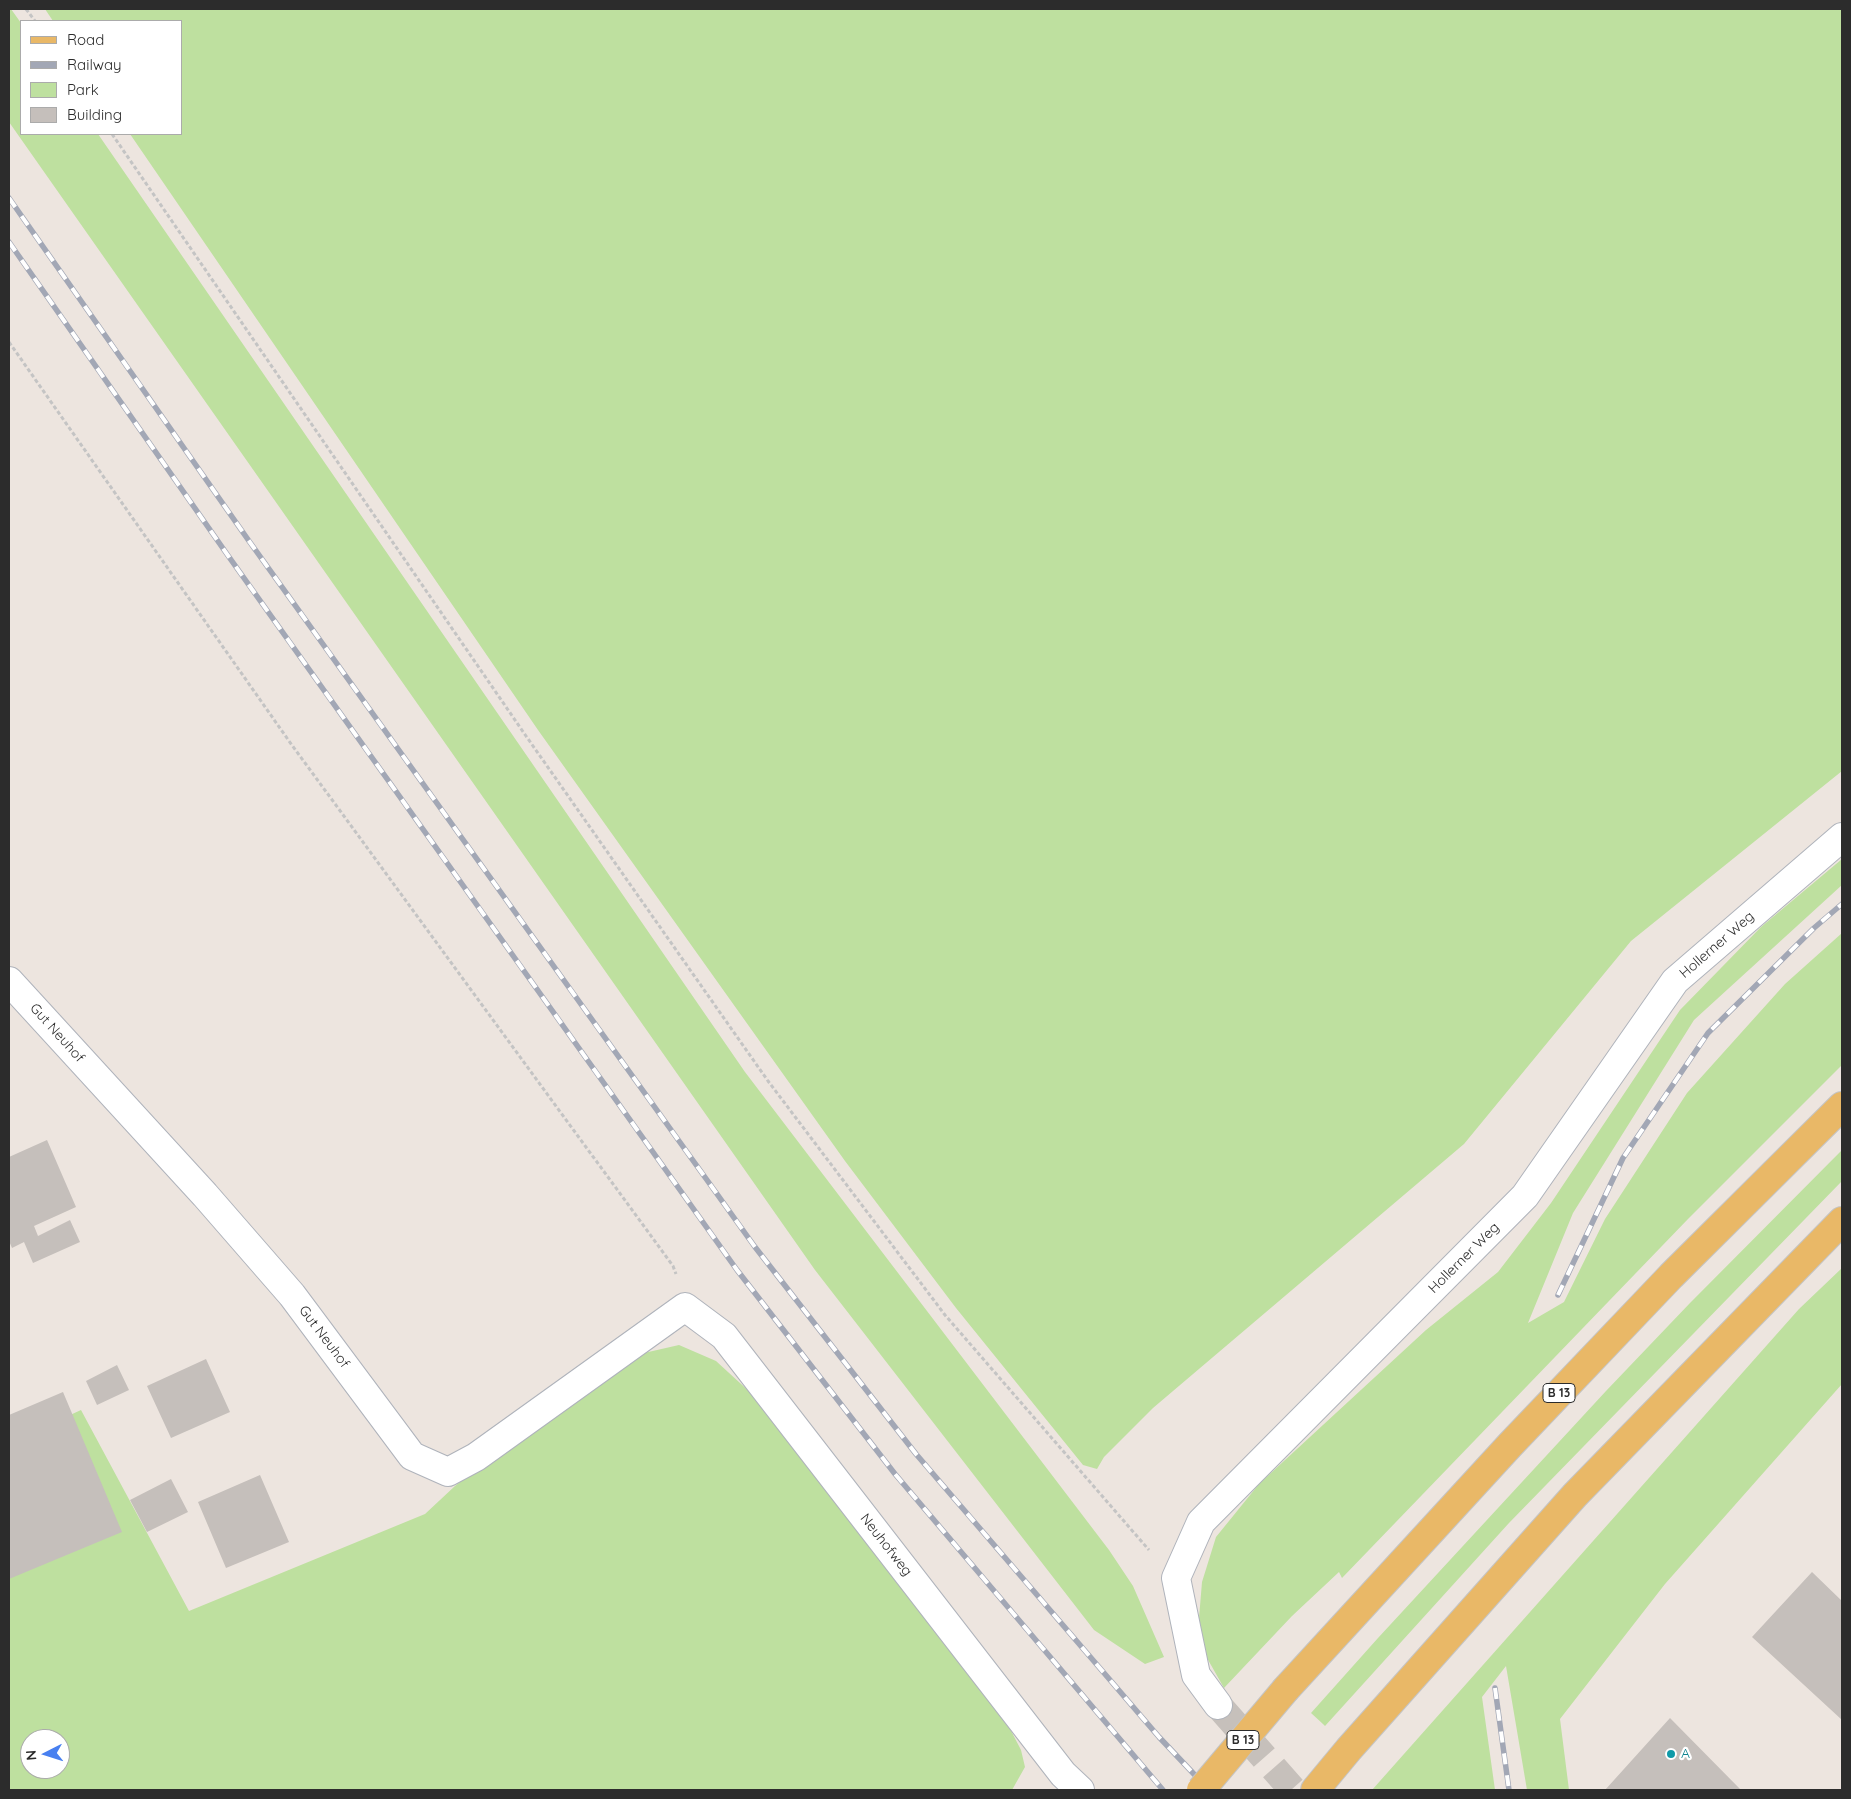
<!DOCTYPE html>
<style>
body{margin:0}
#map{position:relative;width:1851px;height:1799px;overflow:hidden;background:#ede5df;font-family:Quicksand,sans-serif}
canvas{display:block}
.frame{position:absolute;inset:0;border:10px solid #2c2c2c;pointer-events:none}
.legend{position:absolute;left:20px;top:20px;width:162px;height:115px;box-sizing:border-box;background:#fff;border:1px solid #ababab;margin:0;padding:6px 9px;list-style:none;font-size:15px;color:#2c2c2c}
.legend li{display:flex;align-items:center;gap:10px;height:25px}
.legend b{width:25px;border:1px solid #ababab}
.north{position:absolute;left:20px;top:1729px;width:50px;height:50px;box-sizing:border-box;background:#fff;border:1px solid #ababab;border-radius:50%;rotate:265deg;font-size:14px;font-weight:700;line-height:20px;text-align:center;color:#2c2c2c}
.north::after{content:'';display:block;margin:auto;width:18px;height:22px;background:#4880f0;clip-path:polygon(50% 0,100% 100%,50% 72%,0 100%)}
</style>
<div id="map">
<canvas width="1851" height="1799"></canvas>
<div class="frame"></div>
<ul class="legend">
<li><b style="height:6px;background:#e9b867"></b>Road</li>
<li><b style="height:6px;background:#a2a7b5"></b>Railway</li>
<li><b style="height:14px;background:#bee09f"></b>Park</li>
<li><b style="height:14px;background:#c5bfbb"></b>Building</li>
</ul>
<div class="north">N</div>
</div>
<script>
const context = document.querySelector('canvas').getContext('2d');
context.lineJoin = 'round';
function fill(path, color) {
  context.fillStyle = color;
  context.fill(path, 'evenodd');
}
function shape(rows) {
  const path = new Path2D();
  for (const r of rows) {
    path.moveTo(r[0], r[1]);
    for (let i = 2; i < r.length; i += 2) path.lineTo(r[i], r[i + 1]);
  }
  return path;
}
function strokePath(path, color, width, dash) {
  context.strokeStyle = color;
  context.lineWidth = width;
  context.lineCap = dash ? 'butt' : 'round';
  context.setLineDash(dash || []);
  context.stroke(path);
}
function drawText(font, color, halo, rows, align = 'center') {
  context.font = font + ' Quicksand,sans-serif';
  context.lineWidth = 4.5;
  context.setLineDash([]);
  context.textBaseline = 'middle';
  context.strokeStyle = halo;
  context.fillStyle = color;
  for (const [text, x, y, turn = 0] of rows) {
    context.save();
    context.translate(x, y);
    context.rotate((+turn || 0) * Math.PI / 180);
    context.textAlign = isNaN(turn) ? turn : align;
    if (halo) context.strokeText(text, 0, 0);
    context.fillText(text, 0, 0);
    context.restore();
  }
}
fill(shape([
 [9,9,11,9,21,23,21,134,98,134,745,1072,1109,1550,1133,1586,1164,1657,1145,1664,1094,1630,815,1270,9,122],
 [45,9,1842,9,1842,771,1631,941,1464,1144,1153,1408,1104,1457,1097,1469,1083,1465,956,1308,845,1161,538,730,130,134,181,134,181,21,53,21],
 [1842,859,1842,885,1694,1020,1573,1213,1528,1323,1564,1302,1605,1219,1687,1093,1785,984,1842,933,1842,1065,1688,1219,1342,1578,1339,1572,1292,1616,1224,1688,1207,1658,1199,1618,1202,1582,1216,1537,1259,1484,1426,1330,1498,1272,1551,1203,1680,1010,1761,927],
 [1842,1150,1842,1181,1509,1523,1325,1726,1323,1724,1311,1713,1378,1638,1606,1391,1690,1303],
 [1842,1268,1842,1384,1665,1584,1560,1719,1569,1790,1527,1790,1506,1666,1482,1697,1495,1790,1372,1790,1799,1309],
 [679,1345,716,1361,752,1394,1007,1723,1021,1750,1025,1767,1012,1790,9,1790,9,1443,81,1410,189,1611,425,1514,455,1486,486,1461,644,1353],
 [30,1739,60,1739,60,1769,30,1769]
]), '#bee09f');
fill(shape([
 [47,1140,76,1207,34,1226,38,1236,70,1220,80,1242,33,1263,24,1242,12,1248,9,1241,9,1157],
 [206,1359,230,1412,171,1438,147,1386],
 [117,1365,129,1390,97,1405,86,1381],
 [63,1392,122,1532,9,1579,9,1415],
 [260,1475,289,1542,226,1568,198,1502],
 [171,1479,188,1512,147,1532,130,1500],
 [1812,1572,1842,1601,1842,1720,1752,1637],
 [1670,1718,1741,1790,1605,1790]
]), '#c5bfbb');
strokePath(shape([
 [1218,1705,1293,1790]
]), '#c6c0bb', 28, [28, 14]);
const minor = shape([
 [9,981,205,1195,292,1295,412,1456,448,1472,476,1457,685,1307,724,1336,1063,1774,1080,1790],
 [1218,1705,1196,1675,1176,1578,1201,1522,1525,1196,1675,981,1842,837]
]);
const major = shape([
 [1286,1689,1510,1445,1671,1276,1842,1106],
 [1315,1790,1349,1749,1575,1495,1842,1221]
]);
strokePath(minor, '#afb3bb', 30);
strokePath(major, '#c4c4c4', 30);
strokePath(shape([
 [26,9,35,21],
 [112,134,526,736,768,1081,945,1315,1149,1550],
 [9,342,289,741,673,1266,676,1274]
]), '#c4c4c4', 3, [4, 2.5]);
strokePath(minor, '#fff', 28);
strokePath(major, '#e9b867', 28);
const rail = shape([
 [9,198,249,541,755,1247,916,1454,1159,1737,1209,1790],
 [9,242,229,557,737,1270,895,1474,1163,1790],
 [1558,1295,1623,1158,1708,1033,1814,928,1842,904],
 [1495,1688,1509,1790]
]);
strokePath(rail, '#a2a7b5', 5.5);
strokePath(rail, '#fff', 4, [11]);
const majorBridge = shape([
 [1201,1790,1286,1689]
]);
strokePath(majorBridge, '#c4c4c4', 30, []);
strokePath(majorBridge, '#e9b867', 28);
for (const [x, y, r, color] of [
 [1671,1754,5,"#0f9aa8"]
]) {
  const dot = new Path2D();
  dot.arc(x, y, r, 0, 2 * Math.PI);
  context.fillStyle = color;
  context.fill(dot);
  strokePath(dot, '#fff', 2);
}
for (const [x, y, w] of [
 [1559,1393,32],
 [1243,1740,32]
]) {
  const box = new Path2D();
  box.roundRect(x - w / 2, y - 9.5, w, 19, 4);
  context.fillStyle = '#fff';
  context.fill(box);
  strokePath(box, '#2c2c2c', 1);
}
drawText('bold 12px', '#2c2c2c', null, [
 ["B 13",1559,1393],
 ["B 13",1243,1740]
]);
drawText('14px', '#2c2c2c', '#fff', [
 ["Hollerner Weg",1717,945,-41],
 ["Gut Neuhof",57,1033,48],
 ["Hollerner Weg",1464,1258,-45],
 ["Gut Neuhof",324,1337,53],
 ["Neuhofweg",886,1545,52]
]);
drawText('14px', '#0d838f', '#fff', [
 ["A",1681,1754]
], 'left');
</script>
